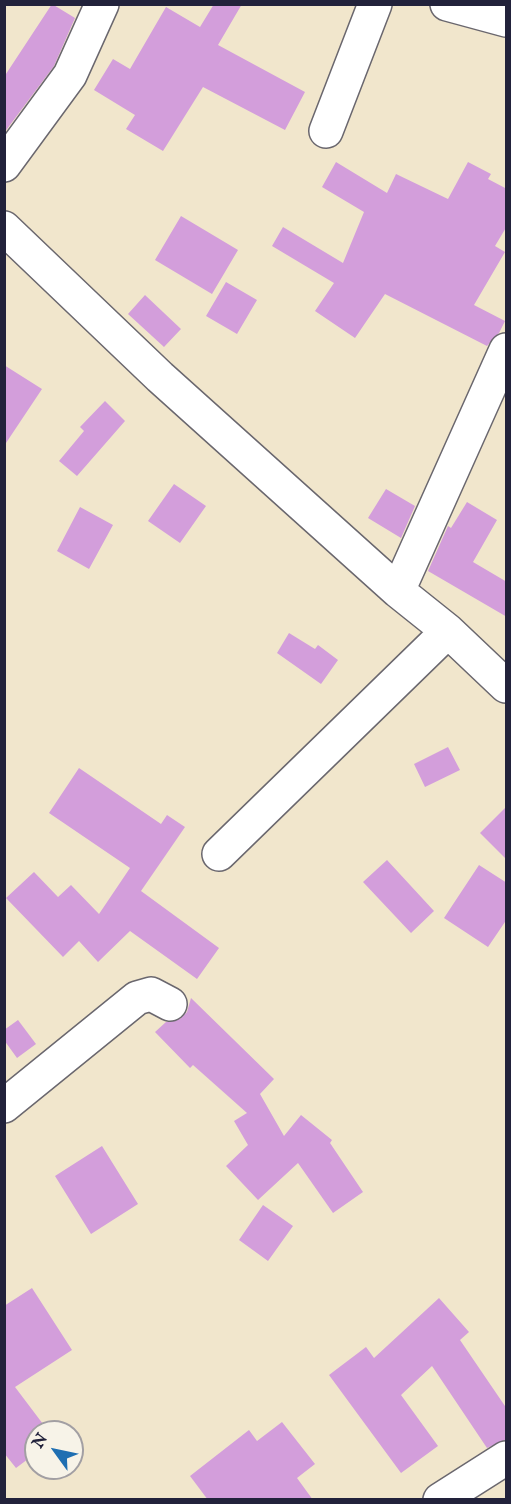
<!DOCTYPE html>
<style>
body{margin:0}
#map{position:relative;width:511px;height:1504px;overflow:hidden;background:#f1e6cc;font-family:"IM FELL English",serif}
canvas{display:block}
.frame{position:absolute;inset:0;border:6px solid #22223b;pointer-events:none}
.north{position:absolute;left:24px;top:1420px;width:60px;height:60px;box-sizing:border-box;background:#f7f3e8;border:2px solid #a29fa3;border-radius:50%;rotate:303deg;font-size:16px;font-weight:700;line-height:24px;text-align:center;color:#22223b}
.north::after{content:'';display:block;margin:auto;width:21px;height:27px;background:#1f6fb2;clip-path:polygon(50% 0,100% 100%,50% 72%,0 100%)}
</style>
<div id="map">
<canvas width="511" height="1504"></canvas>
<div class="frame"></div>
<div class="north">N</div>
</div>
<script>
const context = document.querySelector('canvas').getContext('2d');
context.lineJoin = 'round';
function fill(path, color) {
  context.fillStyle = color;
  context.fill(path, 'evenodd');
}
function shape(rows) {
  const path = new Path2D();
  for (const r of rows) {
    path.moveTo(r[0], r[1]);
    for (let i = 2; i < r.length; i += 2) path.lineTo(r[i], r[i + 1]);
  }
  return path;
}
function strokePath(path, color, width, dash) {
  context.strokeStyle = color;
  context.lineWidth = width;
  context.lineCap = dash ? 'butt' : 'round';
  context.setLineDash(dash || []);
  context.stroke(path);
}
fill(shape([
 [52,4,75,18,54,66,4,133,4,77],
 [214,4,242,4,218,45,305,92,285,130,203,87,163,151,126,129,135,115,94,90,113,59,130,69,166,7,200,27],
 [336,162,387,193,396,174,448,199,468,162,491,174,488,179,507,189,507,226,495,246,505,252,474,305,505,321,499,333,487,346,385,294,355,338,315,311,334,283,272,246,283,227,343,263,364,212,322,187],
 [181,216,238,250,212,294,155,260],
 [226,282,257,300,237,334,206,316],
 [145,295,181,329,164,347,128,314],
 [4,365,42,389,4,446],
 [105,401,125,421,77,476,59,461,84,431,80,427],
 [174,484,206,506,180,543,148,521],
 [386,489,415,506,401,538,368,518],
 [467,502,497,520,473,562,507,582,507,617,428,571,448,526,451,528],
 [80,507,113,525,89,569,57,551],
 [289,633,315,649,318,645,338,660,321,684,277,653],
 [448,747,460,770,425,787,414,764],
 [79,768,161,824,167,815,185,827,141,891,219,948,197,979,130,931,98,962,79,941,63,957,6,898,34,872,58,897,71,885,99,914,130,868,49,813],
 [507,806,507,860,480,833],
 [387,860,434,911,411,933,363,882],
 [479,865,507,883,507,919,488,947,444,918],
 [191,998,274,1079,260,1094,284,1136,301,1115,332,1140,330,1143,363,1192,333,1213,298,1163,258,1200,226,1166,248,1145,234,1121,247,1113,193,1065,190,1068,155,1032,166,1022,180,1019,187,1012],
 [18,1020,36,1044,17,1058,4,1040,4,1030],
 [102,1146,138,1204,91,1234,55,1176],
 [263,1205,293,1226,268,1261,239,1240],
 [32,1288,72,1350,15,1387,49,1432,36,1432,36,1453,16,1468,4,1453,4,1306],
 [439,1298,469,1332,460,1340,507,1409,507,1439,487,1448,432,1366,401,1395,438,1446,401,1473,329,1375,366,1347,374,1358],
 [282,1422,315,1464,297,1478,313,1500,208,1500,190,1476,249,1430,257,1441]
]), '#d39edb');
const minor = shape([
 [447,4,506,20],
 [326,131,375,4],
 [4,165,70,75,102,4],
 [4,228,160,377,398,591,448,631,506,686],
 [398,591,506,350],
 [219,854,448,631],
 [4,1106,137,998,151,994,170,1004],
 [440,1500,506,1458]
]);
strokePath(minor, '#6a676e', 36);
strokePath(minor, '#fff', 33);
</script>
